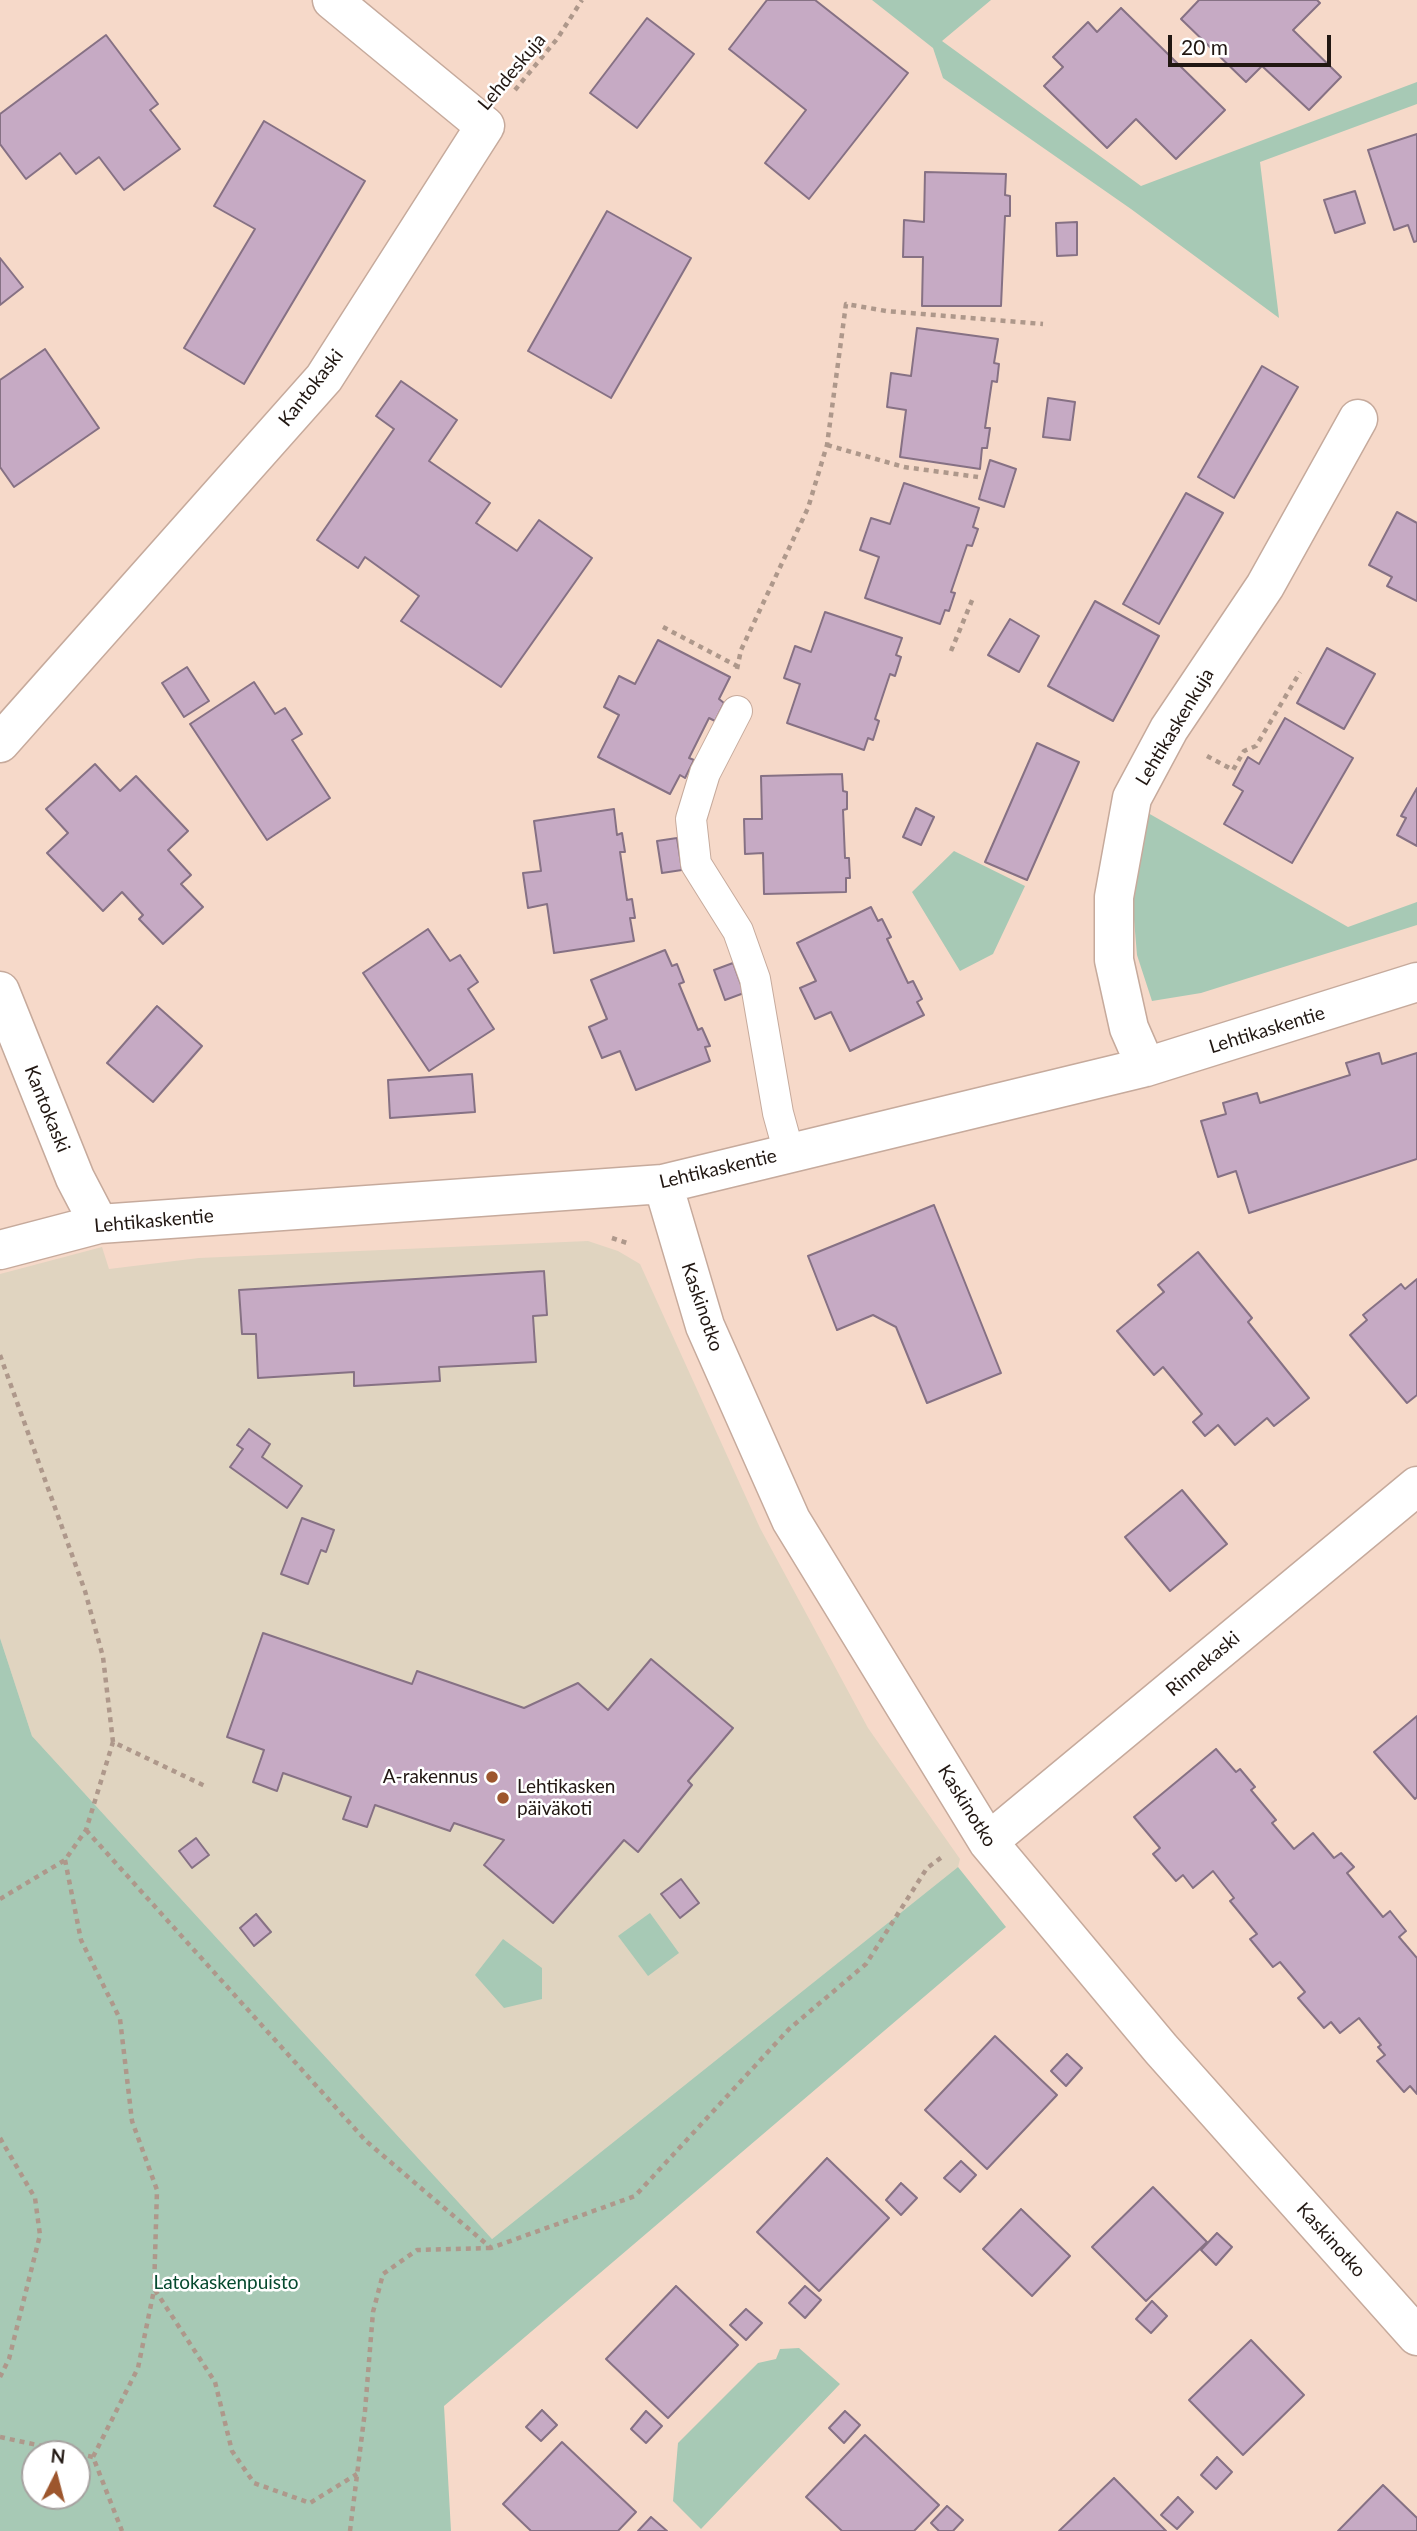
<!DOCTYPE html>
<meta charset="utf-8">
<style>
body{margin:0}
#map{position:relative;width:1417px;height:2531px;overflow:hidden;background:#f6d9c9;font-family:Lato,sans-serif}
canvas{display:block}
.north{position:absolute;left:21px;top:2440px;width:70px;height:70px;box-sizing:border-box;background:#fff;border:2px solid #a6a2a0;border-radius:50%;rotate:6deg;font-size:19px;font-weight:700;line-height:28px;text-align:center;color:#211712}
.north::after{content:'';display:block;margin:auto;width:24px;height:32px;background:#9d562d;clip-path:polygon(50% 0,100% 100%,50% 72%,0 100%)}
.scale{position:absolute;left:1168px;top:35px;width:163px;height:32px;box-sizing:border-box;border:4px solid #211712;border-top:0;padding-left:9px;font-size:21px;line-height:24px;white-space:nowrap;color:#211712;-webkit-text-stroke:5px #fff;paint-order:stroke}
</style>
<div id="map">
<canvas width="1417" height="2531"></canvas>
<div class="north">N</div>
<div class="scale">20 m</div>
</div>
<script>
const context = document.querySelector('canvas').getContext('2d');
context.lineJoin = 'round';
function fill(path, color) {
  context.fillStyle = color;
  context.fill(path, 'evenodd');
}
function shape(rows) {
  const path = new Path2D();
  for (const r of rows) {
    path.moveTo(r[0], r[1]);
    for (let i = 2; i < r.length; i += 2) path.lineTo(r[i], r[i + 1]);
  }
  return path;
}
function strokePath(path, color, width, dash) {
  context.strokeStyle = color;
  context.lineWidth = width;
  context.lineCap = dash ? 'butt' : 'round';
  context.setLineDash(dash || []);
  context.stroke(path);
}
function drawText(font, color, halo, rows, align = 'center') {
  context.font = font + ' Lato,sans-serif';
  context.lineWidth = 5;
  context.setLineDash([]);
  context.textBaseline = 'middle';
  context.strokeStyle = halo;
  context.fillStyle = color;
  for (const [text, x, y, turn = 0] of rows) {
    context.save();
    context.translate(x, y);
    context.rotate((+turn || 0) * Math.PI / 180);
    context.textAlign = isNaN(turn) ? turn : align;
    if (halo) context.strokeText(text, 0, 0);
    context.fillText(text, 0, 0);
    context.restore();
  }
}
fill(shape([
 [588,1241,618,1251,640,1264,760,1528,868,1728,960,1859,958,1867,492,2239,32,1736,0,1638,0,1274,102,1247,109,1269,199,1258]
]), '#e0d4c0');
fill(shape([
 [872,0,991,0,942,41,1141,186,1417,82,1417,104,1260,162,1279,318,1131,209,943,78,933,48],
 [1148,813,1348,927,1417,902,1417,925,1201,993,1152,1001,1137,955,1131,884],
 [954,851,1025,886,993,954,960,971,912,892],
 [0,1638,32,1736,492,2239,958,1867,1006,1927,444,2406,451,2531,0,2531],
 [35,2454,77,2454,77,2496,35,2496],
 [650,1913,679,1953,648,1976,618,1936],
 [503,1939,542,1968,542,1999,504,2008,475,1975],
 [799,2348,840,2384,701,2529,673,2501,678,2443,758,2363,776,2359,780,2349]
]), '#a7c9b5');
const building = shape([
 [767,0,815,0,908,73,809,199,765,163,806,110,729,49,767,0],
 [1199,0,1317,0,1320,3,1293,30,1341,77,1309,110,1262,66,1246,82,1181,19,1199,0],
 [1121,8,1225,110,1176,159,1136,119,1107,148,1044,86,1063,67,1053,57,1088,22,1097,32,1121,8],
 [647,18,694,54,637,128,590,93,647,18],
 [106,35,158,104,150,110,180,149,124,190,99,157,76,174,60,153,26,179,0,144,0,114,106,35],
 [264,121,365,181,244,384,184,348,255,229,214,206,264,121],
 [1417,134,1417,241,1414,242,1408,225,1394,230,1368,150,1417,134],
 [925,172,1006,174,1005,195,1010,196,1010,216,1005,216,1001,306,922,306,923,257,903,257,904,220,924,222,925,172],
 [1355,191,1365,223,1335,233,1324,200,1355,191],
 [607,211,691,258,611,398,528,351,607,211],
 [1077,222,1077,255,1057,256,1056,223,1077,222],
 [0,258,23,287,0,305,0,258],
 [917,328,998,339,994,363,999,364,997,382,992,381,985,428,990,428,987,448,982,448,980,469,900,457,906,410,887,407,891,373,911,376,917,328],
 [45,349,99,428,14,487,0,467,0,380,45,349],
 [1262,366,1298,387,1234,498,1198,477,1262,366],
 [401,381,457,420,429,461,490,503,476,523,517,551,539,520,592,558,501,687,401,621,419,596,365,557,358,568,317,540,394,429,376,416,401,381],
 [1048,398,1075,402,1070,440,1043,437,1048,398],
 [990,460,1016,469,1004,507,979,499,990,460],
 [904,483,979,508,973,527,978,529,972,546,967,545,951,592,955,593,949,611,945,610,940,624,865,598,879,557,860,550,871,518,890,524,904,483],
 [1186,493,1223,513,1159,624,1123,604,1186,493],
 [1397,512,1417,523,1417,601,1387,586,1392,577,1369,565,1397,512],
 [1095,601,1159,636,1113,721,1048,686,1095,601],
 [825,612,902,638,896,655,901,657,895,676,890,674,875,719,879,721,873,740,868,738,864,750,787,723,800,684,784,678,795,646,811,652,825,612],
 [1010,619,1039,636,1019,672,988,655,1010,619],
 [658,640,730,677,719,699,724,703,715,721,709,718,689,758,694,760,685,778,680,775,670,794,598,757,619,715,604,707,619,676,635,684,658,640],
 [1327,648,1375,674,1344,729,1297,703,1327,648],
 [187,667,209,701,184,717,162,683,187,667],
 [254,682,275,714,285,708,302,734,292,740,330,798,267,840,190,724,254,682],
 [1285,718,1353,758,1292,863,1224,824,1243,791,1233,785,1248,757,1259,764,1285,718],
 [1037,743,1079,762,1027,880,985,862,1037,743],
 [95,764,120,791,136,776,188,831,168,850,191,875,181,884,203,907,163,944,139,919,143,915,122,892,103,911,47,853,68,833,46,809,95,764],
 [842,774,843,791,847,792,847,809,843,810,845,858,849,858,850,878,846,878,846,892,764,894,763,853,745,854,744,819,762,819,761,776,842,774],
 [1417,788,1417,846,1397,835,1406,818,1401,816,1417,788],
 [916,808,934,817,921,845,903,837,916,808],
 [614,809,617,835,622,833,625,852,620,852,627,900,632,899,635,918,630,918,634,941,554,953,547,904,528,908,523,873,541,871,534,821,614,809],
 [677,838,682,870,662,873,657,841,677,838],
 [871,907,878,921,882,919,891,937,887,939,908,983,913,981,922,999,917,1002,924,1015,850,1051,831,1012,815,1019,800,988,816,981,797,943,871,907],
 [428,929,450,961,460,955,478,982,468,989,494,1029,429,1071,363,973,428,929],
 [665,950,672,966,677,964,684,982,679,984,698,1030,702,1028,710,1046,705,1047,710,1061,636,1090,620,1051,602,1058,589,1027,607,1019,591,980,665,950],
 [733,963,744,993,725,1000,714,970,733,963],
 [157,1006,202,1046,153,1102,107,1063,157,1006],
 [1379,1053,1382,1064,1417,1053,1417,1159,1249,1213,1236,1171,1218,1177,1201,1121,1226,1114,1223,1103,1257,1093,1260,1103,1350,1075,1346,1063,1379,1053],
 [472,1074,475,1112,390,1118,388,1080,472,1074],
 [934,1205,1001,1373,927,1403,896,1327,873,1315,837,1330,808,1256,934,1205],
 [1198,1252,1252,1318,1248,1322,1309,1398,1274,1426,1267,1418,1235,1445,1218,1425,1205,1436,1193,1422,1202,1414,1163,1367,1154,1375,1117,1331,1164,1292,1158,1285,1198,1252],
 [544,1271,547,1315,533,1316,536,1362,439,1367,440,1381,354,1386,354,1372,258,1378,256,1334,242,1334,239,1290,544,1271],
 [1417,1279,1417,1395,1407,1403,1350,1335,1367,1320,1363,1315,1401,1284,1405,1289,1417,1279],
 [249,1429,270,1444,262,1457,302,1486,287,1508,230,1467,243,1449,237,1445,249,1429],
 [1182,1490,1227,1544,1170,1591,1125,1537,1182,1490],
 [302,1518,334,1530,326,1552,321,1550,308,1584,281,1574,302,1518],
 [263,1633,412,1684,417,1671,524,1708,578,1683,608,1710,651,1659,733,1728,688,1781,692,1785,638,1852,624,1840,553,1923,484,1865,504,1840,454,1823,450,1831,375,1805,367,1827,343,1819,351,1797,283,1773,277,1791,253,1782,264,1750,227,1737,263,1633],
 [1417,1716,1417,1797,1415,1799,1374,1752,1417,1716],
 [1216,1749,1236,1772,1240,1769,1255,1787,1251,1790,1276,1820,1272,1823,1294,1849,1313,1833,1334,1858,1341,1853,1354,1867,1347,1873,1383,1917,1390,1911,1406,1931,1399,1937,1417,1958,1417,2094,1410,2086,1404,2092,1377,2061,1385,2055,1378,2047,1381,2045,1359,2018,1340,2033,1331,2022,1324,2028,1298,1998,1305,1992,1280,1962,1273,1967,1250,1939,1257,1934,1230,1901,1234,1898,1213,1871,1193,1888,1183,1875,1176,1881,1153,1854,1160,1848,1134,1817,1216,1749],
 [196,1838,209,1855,192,1868,179,1851,196,1838],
 [681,1879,699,1903,680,1918,661,1894,681,1879],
 [256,1914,271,1932,254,1946,240,1928,256,1914],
 [995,2036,1057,2095,987,2169,925,2110,995,2036],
 [1067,2054,1082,2068,1066,2086,1051,2071,1067,2054],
 [827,2158,889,2218,819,2291,757,2232,827,2158],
 [961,2161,976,2175,960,2192,944,2178,961,2161],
 [901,2183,917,2198,901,2215,886,2200,901,2183],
 [1153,2187,1207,2242,1146,2301,1092,2247,1153,2187],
 [1021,2209,1070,2256,1032,2296,983,2249,1021,2209],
 [1217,2233,1232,2247,1216,2265,1201,2250,1217,2233],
 [676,2286,738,2345,668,2418,606,2359,676,2286],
 [805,2286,821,2300,805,2318,789,2303,805,2286],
 [1152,2301,1167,2316,1151,2333,1136,2319,1152,2301],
 [746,2309,762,2323,746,2340,730,2325,746,2309],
 [1251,2340,1304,2395,1243,2455,1189,2400,1251,2340],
 [542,2410,557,2425,541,2441,526,2427,542,2410],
 [646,2411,662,2426,646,2443,631,2429,646,2411],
 [845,2411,860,2425,844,2443,829,2428,845,2411],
 [865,2435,939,2505,914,2531,842,2531,806,2497,865,2435],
 [562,2442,636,2512,618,2531,531,2531,503,2504,562,2442],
 [1217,2457,1232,2472,1216,2489,1201,2475,1217,2457],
 [1114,2478,1166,2531,1059,2531,1114,2478],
 [1383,2485,1417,2518,1417,2531,1338,2531,1383,2485],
 [1178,2497,1193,2512,1177,2529,1161,2515,1178,2497],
 [947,2506,963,2520,953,2531,939,2531,931,2523,947,2506],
 [651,2517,667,2531,638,2531,651,2517]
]);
fill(building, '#c6aac4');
strokePath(building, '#867184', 2);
const lane = shape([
 [737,711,705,773,691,819,696,864,738,931,755,979,778,1113,789,1153]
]);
const street = shape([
 [0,743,324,378,485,126,332,0],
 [0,991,75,1178,99,1224],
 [1146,1067,1129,1028,1114,960,1114,897,1132,798,1169,729,1265,586,1358,419],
 [663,1184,705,1326,791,1520,988,1842,1161,2049,1417,2336],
 [0,1250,99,1224,663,1184,1146,1067,1417,982],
 [988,1842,1417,1486]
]);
strokePath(lane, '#c6aa9c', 32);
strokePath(street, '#c6aa9c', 41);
strokePath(shape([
 [515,90,557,39,582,0],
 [827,445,904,467,978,477],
 [663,627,737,666],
 [951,651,973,598],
 [737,669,741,650,808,508,827,445,846,304,886,311,1043,324],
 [1207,756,1233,770,1244,751,1256,746,1300,672],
 [612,1238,630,1244],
 [0,1355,85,1591,103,1657,113,1742,205,1786],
 [86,1830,366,2141,491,2248,635,2196,789,2029,866,1964,927,1868,942,1857],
 [65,1860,81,1940,120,2019,132,2121,157,2190,154,2290,138,2368,93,2457,122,2531],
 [0,1899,65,1860,86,1830,113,1742],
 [0,2138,35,2198,40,2235,9,2359,0,2377],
 [155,2290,215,2382,232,2451,254,2483,310,2503,357,2474],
 [0,2437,93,2457],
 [350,2531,365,2411,373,2312,383,2274,417,2250,490,2248]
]), '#ae988b', 4.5, [5, 5]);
strokePath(lane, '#fff', 30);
strokePath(street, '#fff', 38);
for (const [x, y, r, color] of [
 [492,1777,7,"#9d562d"],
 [503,1798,7,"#9d562d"]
]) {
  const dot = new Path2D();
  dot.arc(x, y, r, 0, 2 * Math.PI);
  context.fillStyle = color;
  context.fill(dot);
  strokePath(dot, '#fff', 2.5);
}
drawText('19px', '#211712', '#fff', [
 ["Lehdeskuja",512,72,-50],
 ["Kantokaski",311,388,-52],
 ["Lehtikaskenkuja",1175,727,-59],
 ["Lehtikaskentie",1267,1030,-17],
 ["Kantokaski",47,1109,68],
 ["Lehtikaskentie",718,1169,-13],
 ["Lehtikaskentie",154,1221,-5],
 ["Kaskinotko",702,1307,71],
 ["Rinnekaski",1203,1664,-40],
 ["Kaskinotko",967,1806,58],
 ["Kaskinotko",1331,2240,48]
]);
drawText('19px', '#211712', '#fff', [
 ["A-rakennus",478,1777],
 ["Lehtikasken",517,1787,"left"],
 ["päiväkoti",517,1809,"left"]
], 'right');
drawText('19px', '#064a2f', '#fff', [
 ["Latokaskenpuisto",226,2283]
]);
</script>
